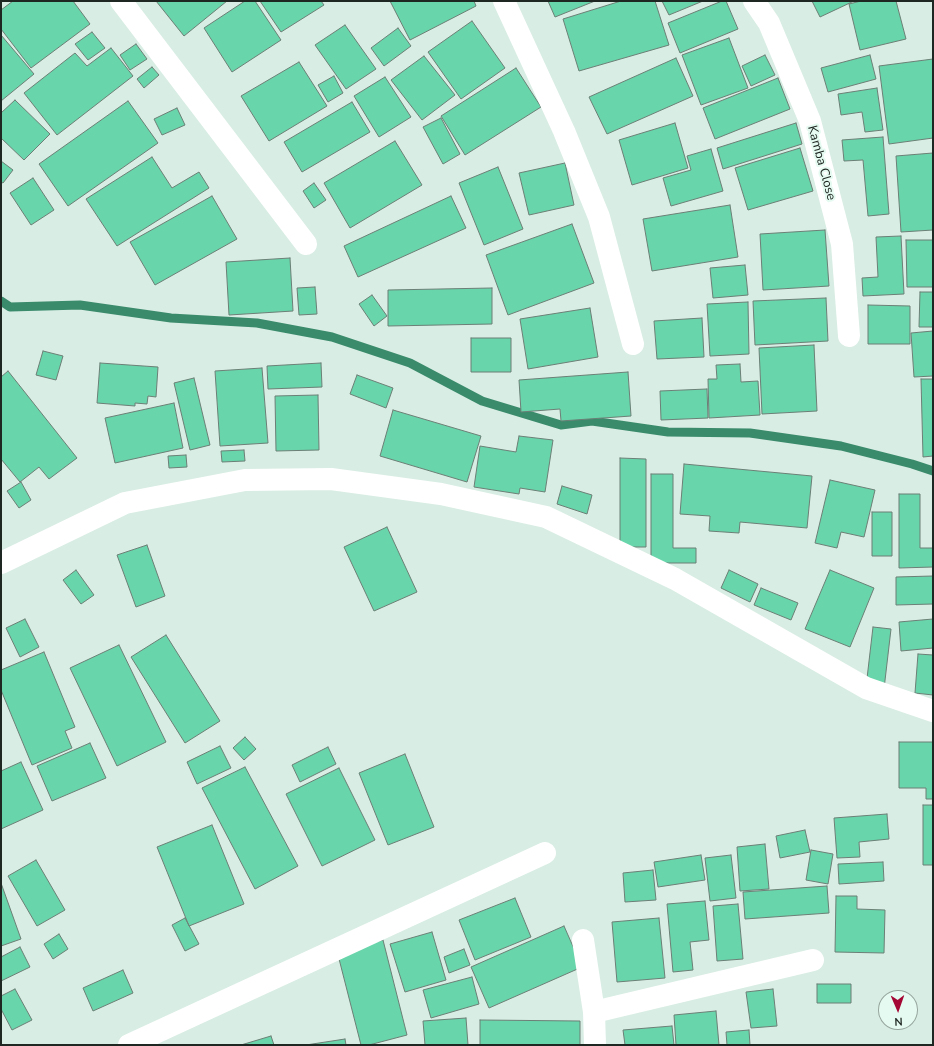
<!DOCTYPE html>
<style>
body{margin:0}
#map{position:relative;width:934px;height:1046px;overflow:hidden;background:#d8ede3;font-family:"Nunito Sans",sans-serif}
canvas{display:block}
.frame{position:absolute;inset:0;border:2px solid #1f2723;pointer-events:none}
.north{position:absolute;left:878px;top:990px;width:40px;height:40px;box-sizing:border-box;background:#e5faf0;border:1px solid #96a69e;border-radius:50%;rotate:178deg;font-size:11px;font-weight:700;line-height:16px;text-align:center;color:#1f2723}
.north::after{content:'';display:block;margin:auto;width:14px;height:18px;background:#a40734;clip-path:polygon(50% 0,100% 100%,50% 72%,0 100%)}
</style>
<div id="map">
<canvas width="934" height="1046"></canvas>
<div class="frame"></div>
<div class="north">N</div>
</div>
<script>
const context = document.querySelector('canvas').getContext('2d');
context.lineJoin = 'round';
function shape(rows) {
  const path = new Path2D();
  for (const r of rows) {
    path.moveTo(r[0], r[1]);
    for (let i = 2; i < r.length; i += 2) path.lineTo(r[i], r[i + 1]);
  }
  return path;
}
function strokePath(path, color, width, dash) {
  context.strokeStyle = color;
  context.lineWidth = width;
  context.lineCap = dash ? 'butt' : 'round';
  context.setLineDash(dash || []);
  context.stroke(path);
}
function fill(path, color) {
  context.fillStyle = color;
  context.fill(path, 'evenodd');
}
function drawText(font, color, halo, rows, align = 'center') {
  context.font = font + ' "Nunito Sans",sans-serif';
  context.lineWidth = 4;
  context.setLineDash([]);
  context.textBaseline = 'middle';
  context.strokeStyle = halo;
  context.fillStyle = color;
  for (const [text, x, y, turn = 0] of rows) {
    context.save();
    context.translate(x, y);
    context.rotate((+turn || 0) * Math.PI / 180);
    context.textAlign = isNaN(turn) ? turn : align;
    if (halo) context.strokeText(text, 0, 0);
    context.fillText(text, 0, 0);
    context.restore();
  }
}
strokePath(shape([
 [1,301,10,307,80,305,171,318,257,323,332,337,410,363,482,401,561,425,592,421,668,432,750,433,841,446,912,464,933,471]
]), '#3a8a6c', 9);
const building = shape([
 [13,1,73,1,90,24,31,68,1,29,1,10,13,1],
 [156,1,227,1,184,36,156,1],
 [245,1,255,1,281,40,232,72,204,28,245,1],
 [260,1,321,1,324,5,281,32,260,1],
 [390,1,474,1,476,6,410,40,390,1],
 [548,1,595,1,555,17,548,1],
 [621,1,655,1,669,45,579,71,563,19,621,1],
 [662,1,703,1,669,15,662,1],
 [722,1,726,1,738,29,680,53,668,23,722,1],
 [812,1,854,1,820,17,812,1],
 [861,1,896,1,906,39,860,50,849,4,861,1],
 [472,21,505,68,461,99,428,52,472,21],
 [345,25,376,69,346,89,315,45,345,25],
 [398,28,411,46,384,66,371,48,398,28],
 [92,32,105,48,88,60,75,44,92,32],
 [1,35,34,74,1,101,1,35],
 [729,38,748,88,701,105,682,55,729,38],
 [136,44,147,59,130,70,120,55,136,44],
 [111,48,133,76,57,135,24,93,75,53,87,66,111,48],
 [765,55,775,75,751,86,742,66,765,55],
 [870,55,876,79,828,92,821,68,870,55],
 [424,56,455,95,422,120,391,80,424,56],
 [676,58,693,96,607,134,589,97,676,58],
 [933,59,933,138,889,144,879,66,933,59],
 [299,62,327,106,269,141,241,96,299,62],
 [152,67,159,75,144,88,137,79,152,67],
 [516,68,541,107,465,155,441,116,516,68],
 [334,76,343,93,328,102,318,85,334,76],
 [385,77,411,117,379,137,354,96,385,77],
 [778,78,790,109,715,139,703,108,778,78],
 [877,88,883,130,865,132,862,112,841,115,838,94,877,88],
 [15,100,50,134,24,160,1,138,1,113,15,100],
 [128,101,158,143,68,206,39,164,128,101],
 [352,102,370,132,302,172,284,142,352,102],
 [177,108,185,125,162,135,154,119,177,108],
 [441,118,460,154,443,164,423,127,441,118],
 [675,123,688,168,632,185,619,140,675,123],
 [796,123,802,144,723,169,717,148,796,123],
 [883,137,889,214,868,216,863,160,844,161,842,140,883,137],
 [395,141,422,185,350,228,324,183,395,141],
 [800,148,813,191,748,210,735,168,800,148],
 [711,149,723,191,671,206,663,178,691,170,687,156,711,149],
 [933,153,933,230,901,232,896,156,933,153],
 [152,157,172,188,199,172,209,188,117,246,86,199,152,157],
 [1,161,13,170,3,183,1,182,1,161],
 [565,163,574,205,529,215,519,173,565,163],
 [498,167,523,229,484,245,459,183,498,167],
 [33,178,54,210,31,225,10,193,33,178],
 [314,183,326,200,314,208,303,191,314,183],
 [212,196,237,239,155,285,130,242,212,196],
 [451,196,466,228,358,277,344,246,451,196],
 [730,205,738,257,652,271,643,219,730,205],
 [572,224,594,283,508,315,486,255,572,224],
 [825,230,829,286,763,290,760,234,825,230],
 [901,236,904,294,863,296,862,278,878,277,876,237,901,236],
 [906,240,933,240,933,287,907,287,906,240],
 [290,258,293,311,229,315,226,262,290,258],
 [745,265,748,295,713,298,710,268,745,265],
 [315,287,317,314,299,315,297,288,315,287],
 [492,288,492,324,388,326,388,290,492,288],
 [920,292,933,292,933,327,919,327,920,292],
 [372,295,387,316,374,326,359,304,372,295],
 [826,298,828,341,755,345,753,301,826,298],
 [748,302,749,354,710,356,707,304,748,302],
 [868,305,910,306,910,344,868,344,868,305],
 [590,308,598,357,528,369,520,319,590,308],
 [702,318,704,357,657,359,654,321,702,318],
 [933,331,933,376,914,377,911,333,933,331],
 [471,338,511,338,511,372,471,372,471,338],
 [814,345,817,411,762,414,759,348,814,345],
 [43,351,63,356,56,380,36,375,43,351],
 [100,363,158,367,156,397,148,396,147,404,135,403,135,406,97,403,100,363],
 [321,363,322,387,268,389,267,366,321,363],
 [740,364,741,382,758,381,760,415,709,418,708,379,717,379,716,365,740,364],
 [262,368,268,443,220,446,215,371,262,368],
 [8,371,77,458,49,479,39,467,20,482,1,459,1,377,8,371],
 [628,372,631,416,561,421,560,409,521,412,519,380,628,372],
 [357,375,393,388,386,408,350,394,357,375],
 [194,378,210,445,190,450,174,383,194,378],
 [921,379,933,379,933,456,923,457,921,379],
 [707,389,708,418,661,420,660,391,707,389],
 [318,395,319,450,276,451,275,396,318,395],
 [174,403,183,448,115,463,105,418,174,403],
 [393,410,481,436,467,482,380,456,393,410],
 [519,436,553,440,545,492,520,488,519,494,474,487,480,446,516,452,519,436],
 [244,450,245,461,222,462,221,451,244,450],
 [186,455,187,467,169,468,168,456,186,455],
 [620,458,646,459,646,547,620,547,620,458],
 [684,464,812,476,807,528,740,522,739,533,709,531,710,516,680,514,684,464],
 [651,474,673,474,673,548,696,548,696,563,651,563,651,474],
 [830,480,875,490,864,537,841,532,837,548,815,543,830,480],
 [21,482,31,500,19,508,7,491,21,482],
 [562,486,592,495,587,514,557,504,562,486],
 [899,494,920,494,920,548,933,548,933,567,899,568,899,494],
 [872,512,892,512,892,556,872,556,872,512],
 [387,527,417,592,374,611,344,547,387,527],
 [147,545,165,596,136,607,117,555,147,545],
 [76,570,94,595,81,604,63,580,76,570],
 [729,570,758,584,750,602,721,588,729,570],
 [830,570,874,588,850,647,805,629,830,570],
 [933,576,933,604,896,605,896,577,933,576],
 [761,588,798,603,791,620,754,605,761,588],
 [25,619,39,647,20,657,6,628,25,619],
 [933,619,933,648,901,651,899,622,933,619],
 [873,627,891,629,884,689,866,687,873,627],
 [166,635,220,721,185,743,131,657,166,635],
 [119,645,166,742,117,766,70,668,119,645],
 [44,652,75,727,65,731,72,748,32,765,1,690,1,670,44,652],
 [918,654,933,655,933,695,915,693,918,654],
 [245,737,256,749,244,760,233,748,245,737],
 [899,742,933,742,933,799,926,799,926,788,899,788,899,742],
 [90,743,106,778,52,801,37,766,90,743],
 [220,746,231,768,197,784,187,762,220,746],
 [328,747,336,764,300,782,292,765,328,747],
 [405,754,434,827,388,845,359,773,405,754],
 [21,762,43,810,1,829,1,771,21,762],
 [245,767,298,866,255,889,202,788,245,767],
 [339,768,375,840,322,866,286,794,339,768],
 [923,805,933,805,933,865,923,865,923,805],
 [887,814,889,839,859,842,860,857,837,858,834,818,887,814],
 [212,825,244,904,189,926,157,847,212,825],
 [805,830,810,852,780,858,776,836,805,830],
 [765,844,769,889,740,891,737,847,765,844],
 [811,850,833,854,828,884,806,880,811,850],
 [701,855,705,880,658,887,654,862,701,855],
 [731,855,736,898,710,901,705,858,731,855],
 [36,860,65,910,37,926,8,876,36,860],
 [883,862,884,881,839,884,838,864,883,862],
 [653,870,656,900,625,902,623,873,653,870],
 [1,883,21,939,1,946,1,883],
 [827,886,829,913,745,919,743,892,827,886],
 [836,896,857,896,857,909,885,910,884,953,835,952,836,896],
 [515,898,531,937,475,960,459,920,515,898],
 [705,901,709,940,690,942,693,970,673,972,667,904,705,901],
 [738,904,743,959,717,961,713,906,738,904],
 [185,918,199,944,185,951,172,925,185,918],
 [659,918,665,978,617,982,612,922,659,918],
 [564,926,582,967,489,1008,471,967,564,926],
 [432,932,446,980,405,992,390,944,432,932],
 [59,934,68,949,53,959,44,944,59,934],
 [383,940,407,1035,369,1045,361,1045,337,951,383,940],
 [20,947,30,967,1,981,1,957,20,947],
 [464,949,470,965,449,973,444,957,464,949],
 [123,970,133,993,93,1011,83,988,123,970],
 [472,977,479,1004,431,1018,423,990,472,977],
 [817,984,851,984,851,1003,817,1003,817,984],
 [15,989,32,1020,12,1030,1,1009,1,996,15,989],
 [773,989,777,1026,751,1028,746,992,773,989],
 [716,1011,719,1045,676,1045,674,1015,716,1011],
 [466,1018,468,1045,425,1045,423,1021,466,1018],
 [480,1020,580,1021,580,1045,480,1045,480,1020],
 [672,1026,674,1045,625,1045,623,1030,672,1026],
 [749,1030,750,1045,727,1045,726,1032,749,1030],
 [271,1036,274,1045,241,1045,271,1036],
 [345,1039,346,1045,306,1045,345,1039]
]);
fill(building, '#68d5aa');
strokePath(building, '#6b7f76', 1);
strokePath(shape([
 [121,1,306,244],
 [504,1,564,131,599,217,633,344],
 [754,1,769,23,810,121,842,244,849,336],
 [1,563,125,503,245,480,331,479,441,494,546,517,675,579,866,688,933,711],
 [583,940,594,1012,595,1045],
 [594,1012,813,960],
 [129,1045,545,853]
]), '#fff', 22);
drawText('13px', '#1f2723', '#e5faf0', [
 ["Kamba Close",821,163,75]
]);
</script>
